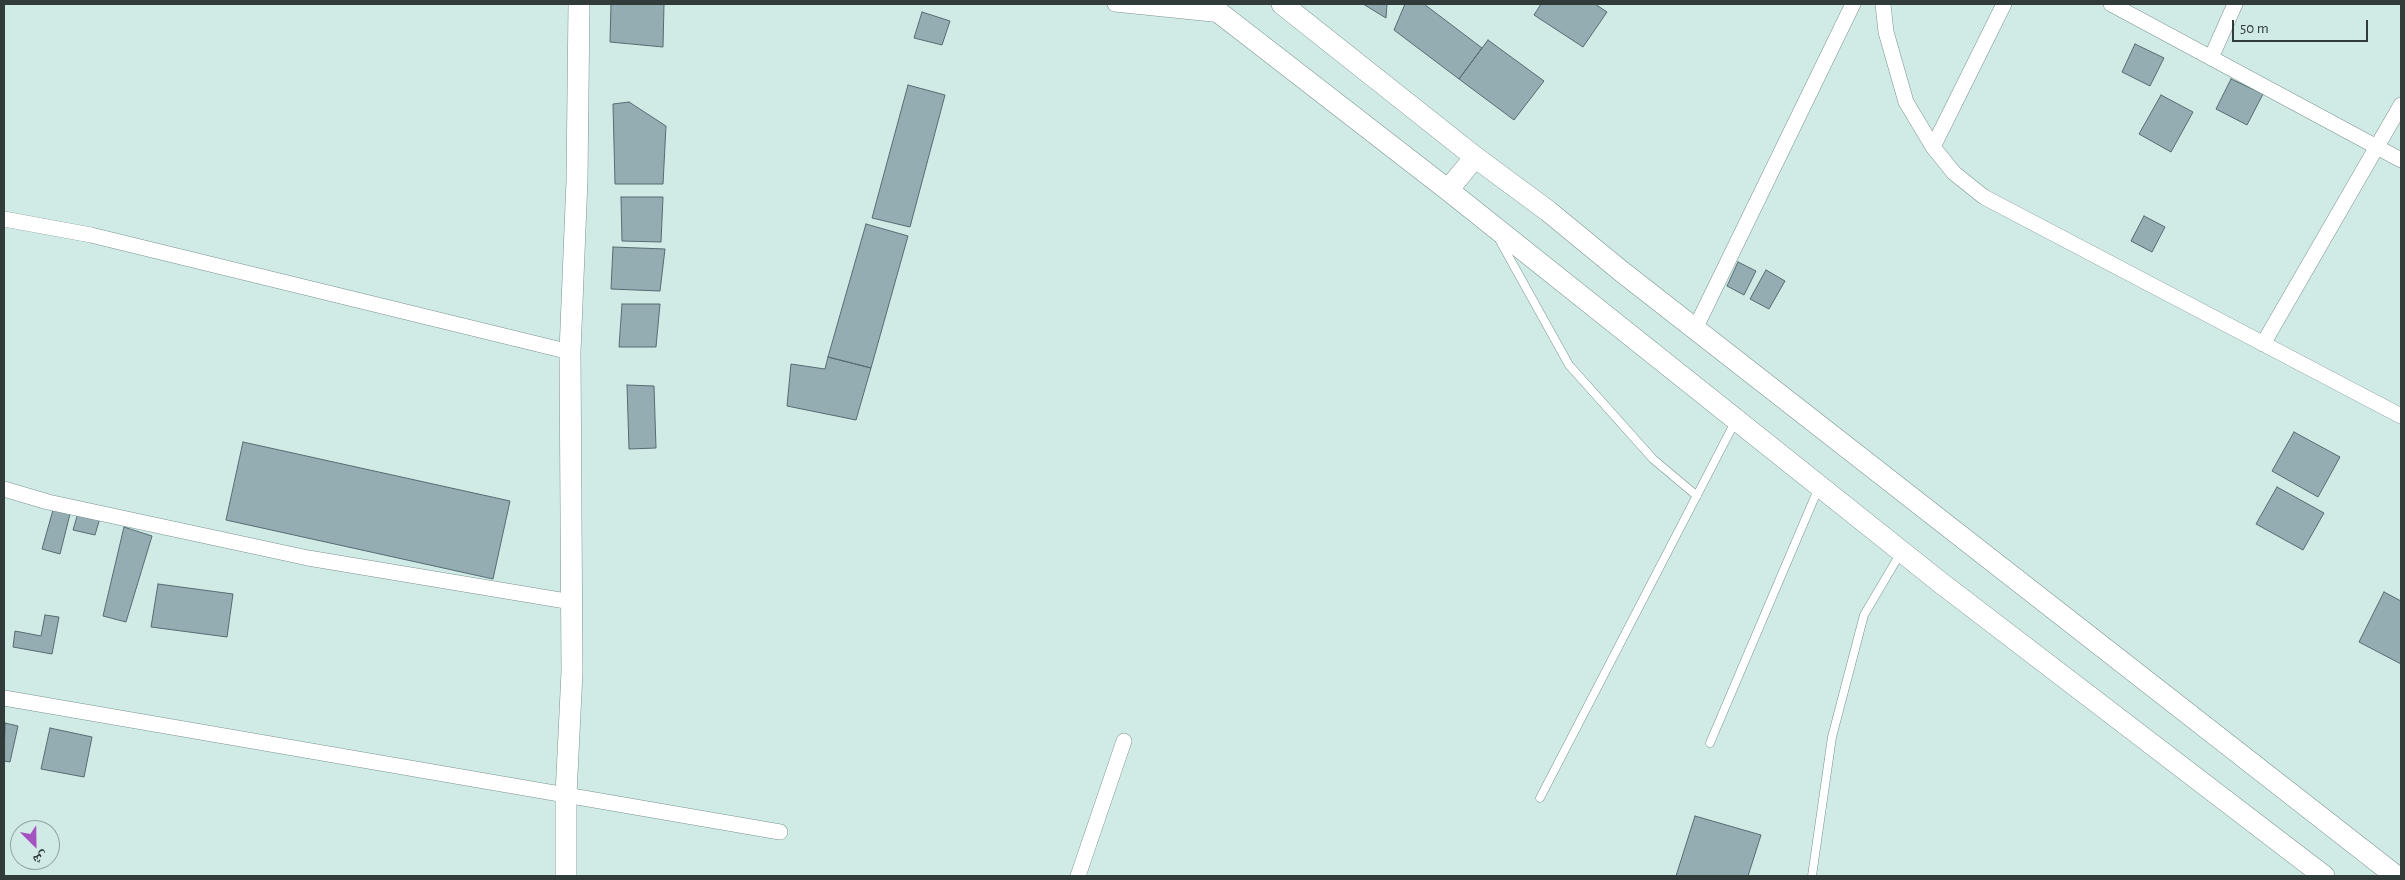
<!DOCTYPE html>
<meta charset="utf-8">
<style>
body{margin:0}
#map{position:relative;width:2405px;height:880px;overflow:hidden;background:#d0eae6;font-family:"Alegreya Sans","Noto Naskh Arabic",sans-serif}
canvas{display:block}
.frame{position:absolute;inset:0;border:5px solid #313b3a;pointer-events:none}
.north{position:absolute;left:10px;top:820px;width:50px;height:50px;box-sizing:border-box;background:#d0eae6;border:1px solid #90a4a1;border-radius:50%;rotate:157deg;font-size:14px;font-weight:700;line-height:20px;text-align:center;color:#313b3a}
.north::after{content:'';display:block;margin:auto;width:18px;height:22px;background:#a653c2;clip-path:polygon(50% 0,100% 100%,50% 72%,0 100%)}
.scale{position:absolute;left:2232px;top:20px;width:136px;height:22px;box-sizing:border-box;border:2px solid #313b3a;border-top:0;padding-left:6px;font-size:15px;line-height:18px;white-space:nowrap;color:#313b3a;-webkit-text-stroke:4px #d0eae6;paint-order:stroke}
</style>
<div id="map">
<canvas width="2405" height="880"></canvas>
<div class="frame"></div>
<div class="north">ش</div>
<div class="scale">50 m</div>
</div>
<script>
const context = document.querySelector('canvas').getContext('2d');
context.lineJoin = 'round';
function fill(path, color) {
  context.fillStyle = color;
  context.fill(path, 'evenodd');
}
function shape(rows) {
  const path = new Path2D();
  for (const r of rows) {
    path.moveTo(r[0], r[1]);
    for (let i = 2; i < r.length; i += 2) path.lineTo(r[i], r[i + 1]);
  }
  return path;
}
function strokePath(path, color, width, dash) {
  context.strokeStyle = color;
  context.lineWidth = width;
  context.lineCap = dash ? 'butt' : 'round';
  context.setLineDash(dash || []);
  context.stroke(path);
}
const building = shape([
 [611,4,664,4,663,47,610,42,611,4],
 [1363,4,1387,4,1386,18,1363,4],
 [1405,4,1424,4,1482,48,1459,79,1394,30,1405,4],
 [1541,4,1595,4,1607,12,1583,47,1534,15,1541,4],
 [922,12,950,21,942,45,914,38,922,12],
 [1488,40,1544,81,1514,120,1459,79,1488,40],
 [2135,44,2164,58,2150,86,2122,72,2135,44],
 [2231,79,2263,94,2247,125,2216,109,2231,79],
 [908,85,945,95,910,227,872,218,908,85],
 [2161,95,2193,112,2171,152,2139,134,2161,95],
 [629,102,666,126,663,184,615,184,613,104,629,102],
 [621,197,663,197,661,242,622,241,621,197],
 [2144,216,2165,227,2152,252,2131,241,2144,216],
 [866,224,908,236,871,368,828,357,866,224],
 [613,247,665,249,660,291,611,289,613,247],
 [1738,262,1756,271,1744,295,1727,286,1738,262],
 [1766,270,1785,281,1769,309,1750,299,1766,270],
 [622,304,660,304,656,347,619,347,622,304],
 [828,357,871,368,856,420,787,406,791,364,825,369,828,357],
 [627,385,654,386,656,448,629,449,627,385],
 [2294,432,2340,457,2318,497,2272,471,2294,432],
 [243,442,510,501,493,579,226,520,243,442],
 [2277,487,2324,513,2303,550,2256,524,2277,487],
 [53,510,70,514,60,554,42,549,53,510],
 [78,513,100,518,95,535,73,530,78,513],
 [124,527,152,536,126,622,103,616,124,527],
 [158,584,233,594,227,637,151,627,158,584],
 [2384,592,2401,601,2401,664,2359,642,2384,592],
 [45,615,59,617,52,654,13,647,15,631,41,636,45,615],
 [5,723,18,726,10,762,4,761,5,723],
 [50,728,92,737,84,777,41,769,50,728],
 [1695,816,1761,835,1748,876,1676,876,1695,816]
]);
fill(building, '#94adb2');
strokePath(building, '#556c71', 1);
const lane = shape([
 [1500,241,1569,365,1653,459,1697,496],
 [1710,743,1819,487],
 [1540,798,1736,420],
 [1812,876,1832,737,1864,615,1900,554]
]);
const street = shape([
 [1115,4,1222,15],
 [1883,4,1886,32,1906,102,1933,147,1954,173,1984,197,2401,416],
 [2111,4,2401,160],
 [2211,58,2235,4],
 [1933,147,2004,4],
 [4,219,91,235,570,352],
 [1695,329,1853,4],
 [2263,344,2401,105],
 [4,489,48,502,308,558,572,602],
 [4,698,780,832],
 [1078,876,1124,741]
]);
const secondary = shape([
 [1208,4,1448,190,1941,583,2324,876],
 [1282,4,1475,157,1548,211,1621,271,2396,876],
 [1448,190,1475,157],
 [566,876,566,795,572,672,570,352,577,180,579,4]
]);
strokePath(lane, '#7b9490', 9);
strokePath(street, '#7b9490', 16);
strokePath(secondary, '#7b9490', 22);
strokePath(lane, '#fff', 8);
strokePath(street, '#fff', 15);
strokePath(secondary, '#fff', 21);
</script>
